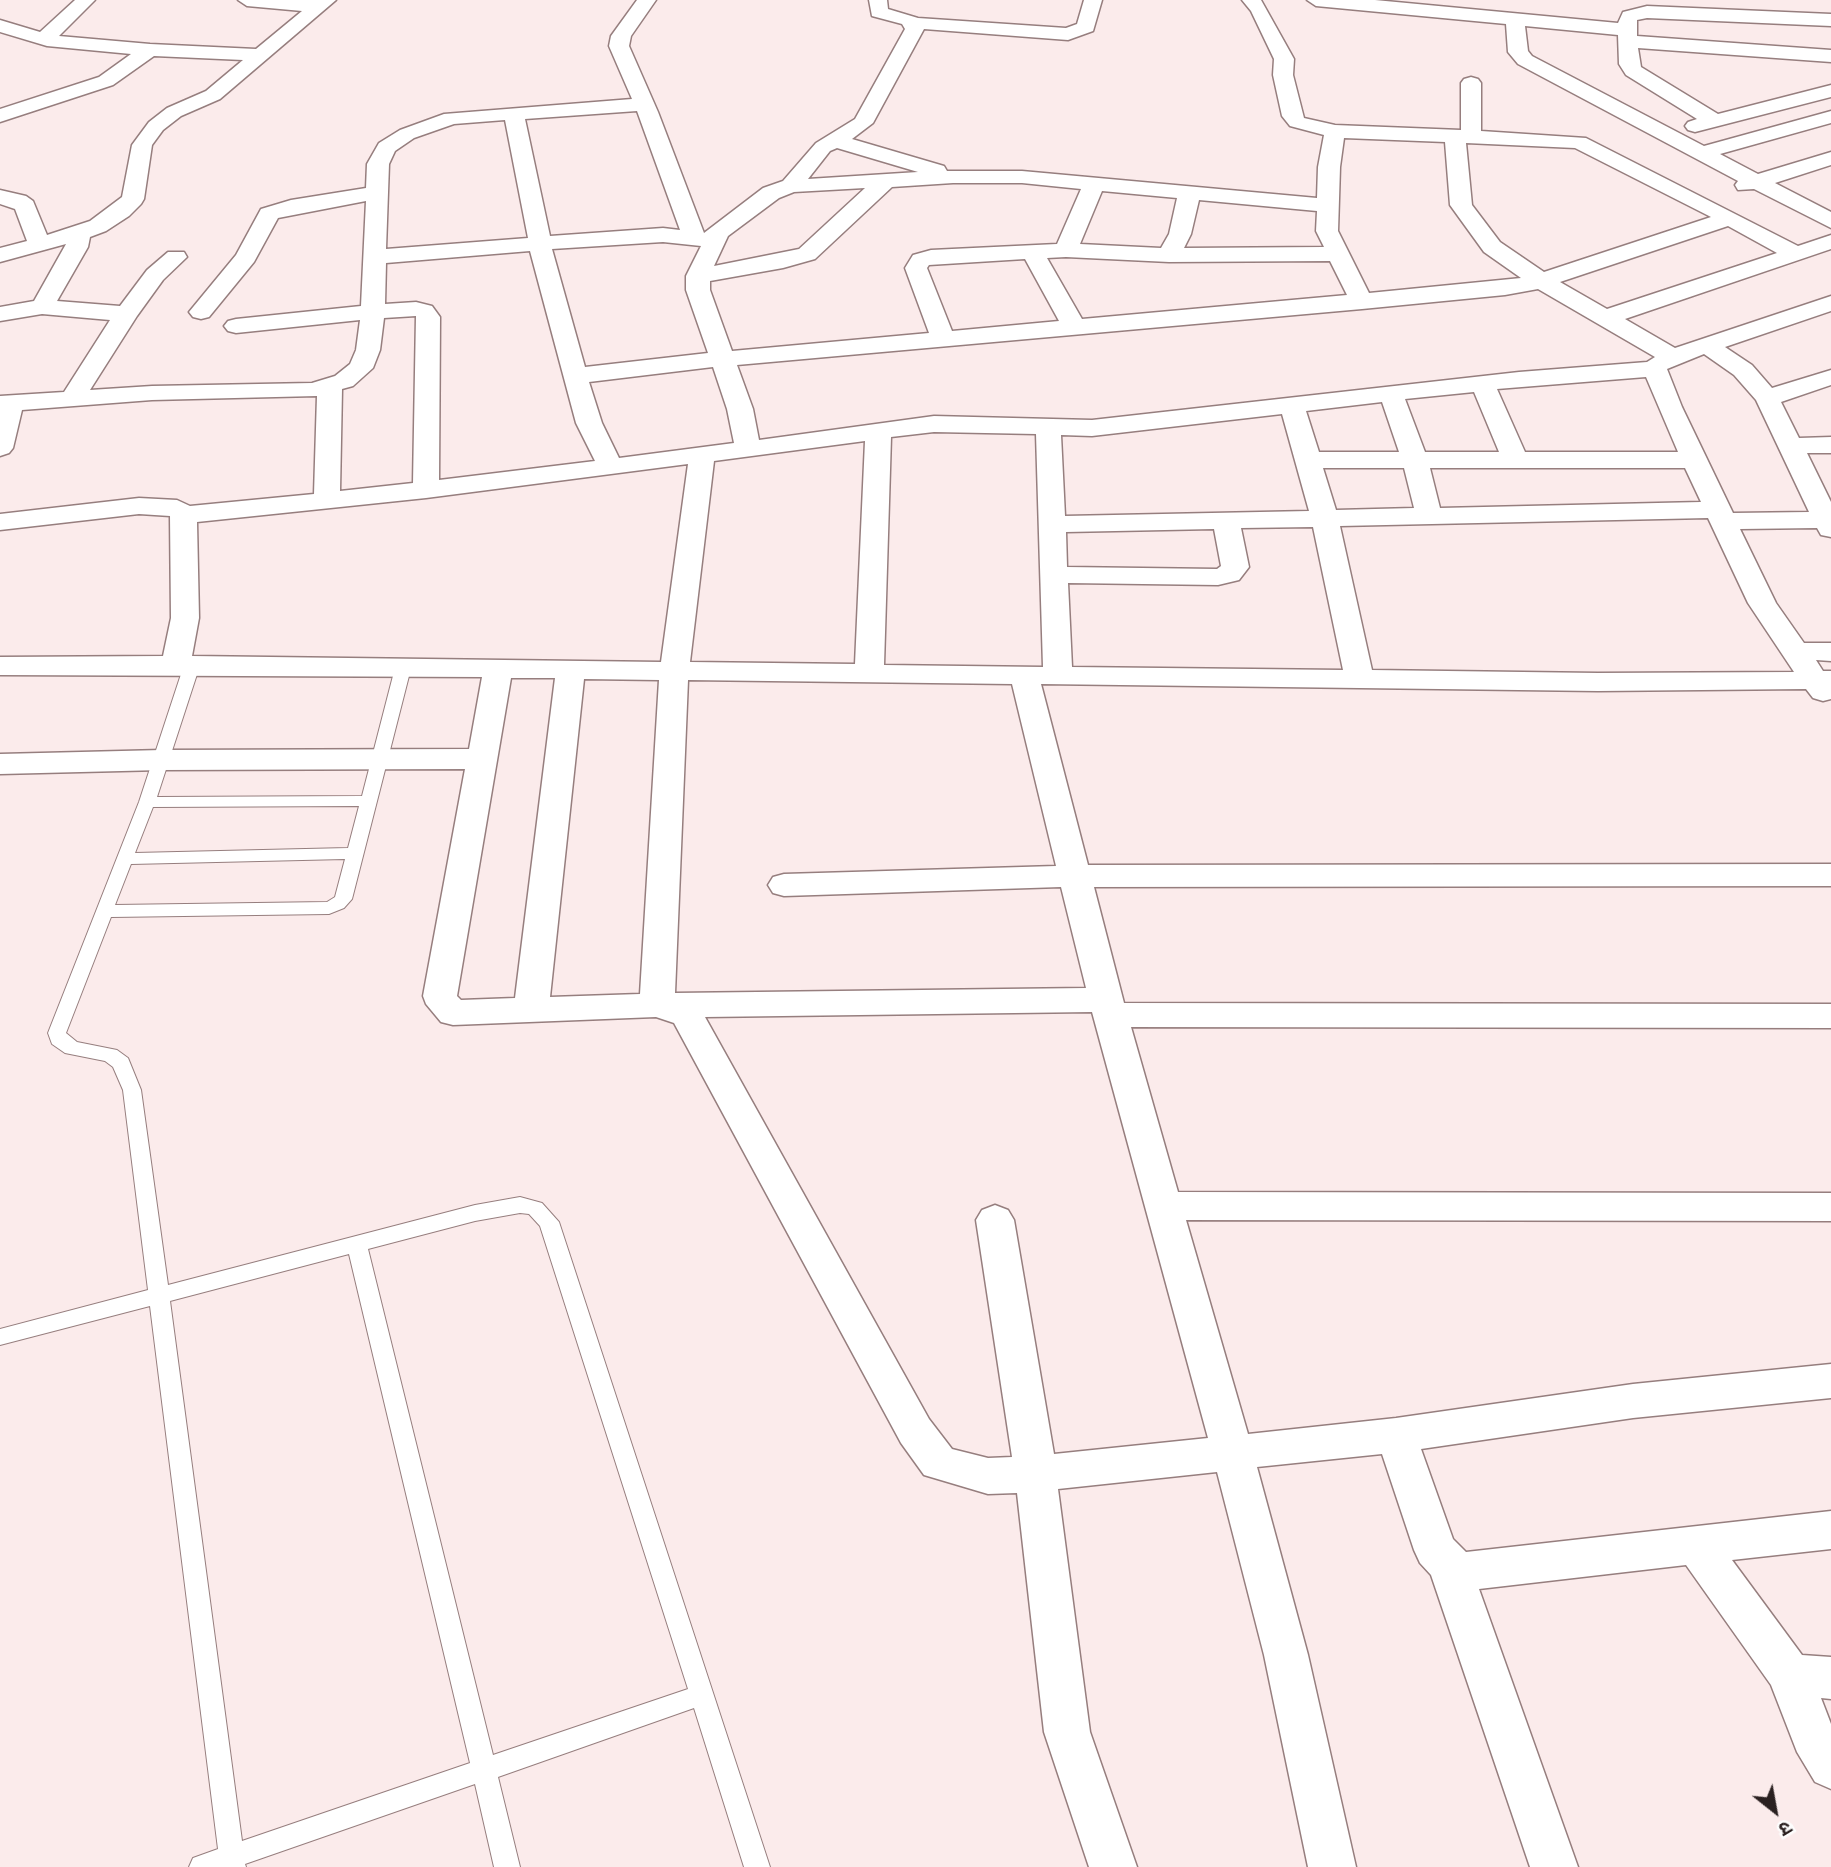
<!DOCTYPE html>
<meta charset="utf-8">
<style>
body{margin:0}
#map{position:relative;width:1831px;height:1867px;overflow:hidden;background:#fbebeb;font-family:"IBM Plex Sans","Noto Sans Devanagari",sans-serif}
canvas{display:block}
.north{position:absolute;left:1740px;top:1776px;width:70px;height:70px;-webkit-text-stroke:5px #fdfdfd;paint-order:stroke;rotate:149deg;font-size:19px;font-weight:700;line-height:28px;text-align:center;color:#2a2020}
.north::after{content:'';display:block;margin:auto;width:24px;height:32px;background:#2a2020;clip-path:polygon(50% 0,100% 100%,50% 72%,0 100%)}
</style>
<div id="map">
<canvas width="1831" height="1867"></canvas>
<div class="north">उ</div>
</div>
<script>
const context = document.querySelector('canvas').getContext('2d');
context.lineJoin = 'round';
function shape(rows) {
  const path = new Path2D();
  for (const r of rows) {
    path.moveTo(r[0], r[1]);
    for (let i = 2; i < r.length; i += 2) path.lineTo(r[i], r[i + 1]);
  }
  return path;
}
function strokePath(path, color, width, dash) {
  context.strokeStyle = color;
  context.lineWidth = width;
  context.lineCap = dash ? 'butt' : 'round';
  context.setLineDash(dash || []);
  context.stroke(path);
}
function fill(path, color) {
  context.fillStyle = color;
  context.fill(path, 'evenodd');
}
const service = shape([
 [192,660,200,665,157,797,362,796,395,668,403,663,411,668,352,899,344,908,329,914,111,917,66,1033,77,1042,117,1050,128,1058,141,1090,168,1285,475,1205,520,1197,542,1203,559,1222,770,1867,744,1867,694,1708,498,1777,520,1867,494,1867,475,1784,245,1864,246,1867,189,1867,193,1858,218,1849,150,1306,0,1345,0,1329,148,1290,123,1090,113,1067,105,1061,65,1053,52,1044,48,1033,139,802,184,665,192,660],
 [359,806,348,848,135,853,153,807,359,806],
 [345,859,335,897,327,902,115,905,131,864,345,859],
 [520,1213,529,1214,540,1226,688,1689,493,1755,368,1249,475,1221,520,1213],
 [349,1254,470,1763,242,1841,170,1301,349,1254]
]);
const minor = shape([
 [75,0,95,0,59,36,150,44,256,49,302,11,247,6,238,0,336,0,220,99,181,116,163,130,152,145,144,199,141,204,129,216,106,231,90,237,88,247,57,301,120,306,147,270,168,252,184,252,187,257,163,280,137,316,90,390,152,386,312,383,335,376,350,364,356,350,360,320,236,333,228,331,224,326,228,321,236,319,361,306,366,201,278,218,254,262,209,317,201,319,193,317,189,312,236,255,261,209,291,200,366,188,367,164,379,143,400,130,444,114,632,99,609,46,611,36,637,0,656,0,631,36,629,46,658,112,704,233,763,188,783,181,816,143,855,119,905,29,902,24,872,16,869,0,887,0,888,9,918,18,1066,28,1077,24,1084,0,1102,0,1093,31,1068,40,924,29,873,123,852,139,944,166,947,171,1022,171,1317,198,1318,167,1324,135,1290,126,1282,116,1273,75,1274,59,1251,11,1242,0,1261,0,1294,59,1293,75,1304,118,1335,125,1461,130,1461,83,1464,79,1471,77,1478,79,1481,83,1481,131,1586,138,1798,246,1831,235,1831,249,1625,319,1675,348,1831,296,1831,311,1725,347,1752,365,1772,388,1831,370,1831,385,1781,402,1799,438,1831,437,1831,453,1807,453,1831,502,1831,537,1821,535,1817,528,1740,529,1776,603,1804,643,1831,643,1831,661,1816,660,1823,671,1831,671,1831,699,1823,701,1813,698,1806,689,1598,691,1041,684,1088,865,1831,864,1831,886,1094,887,1124,1003,1831,1004,1831,1028,1131,1027,1178,1192,1831,1193,1831,1221,1186,1220,1248,1434,1396,1418,1633,1384,1831,1364,1831,1398,1633,1418,1421,1449,1453,1539,1466,1552,1831,1511,1831,1549,1732,1560,1802,1655,1831,1657,1831,1699,1821,1698,1831,1724,1831,1789,1815,1782,1797,1752,1771,1685,1686,1565,1479,1589,1578,1867,1530,1867,1431,1575,1420,1563,1414,1550,1382,1454,1257,1467,1308,1655,1356,1867,1308,1867,1264,1655,1217,1472,1058,1489,1090,1732,1137,1867,1089,1867,1044,1732,1017,1493,988,1494,924,1475,901,1443,674,1023,656,1017,453,1025,441,1022,426,1004,423,996,465,769,162,770,0,774,0,754,162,750,469,749,482,677,0,675,0,657,163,656,171,618,170,516,139,514,0,530,0,514,139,498,177,500,190,506,314,494,317,396,152,400,22,410,13,448,9,453,0,456,0,396,64,392,110,320,42,314,0,321,0,307,34,301,66,244,0,262,0,248,27,241,15,209,0,204,0,190,26,196,33,201,47,235,90,221,122,197,132,145,149,122,167,108,206,91,243,60,154,56,113,85,0,122,0,109,99,77,131,54,47,46,0,32,0,20,40,32,75,0],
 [637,111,680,230,663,228,550,236,525,119,637,111],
 [505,120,528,238,386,249,389,164,395,151,414,138,454,124,505,120],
 [1344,138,1445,142,1450,205,1484,252,1521,278,1369,293,1338,231,1340,167,1344,138],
 [1466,143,1575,148,1711,217,1544,272,1500,242,1472,205,1466,143],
 [837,148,918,172,808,179,830,151,837,148],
 [953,183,1022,183,1081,189,1057,244,931,250,913,255,905,268,929,333,732,351,710,290,710,281,783,268,815,259,892,187,953,183],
 [865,188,799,249,714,266,728,236,779,198,794,192,865,188],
 [1102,191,1177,198,1169,234,1161,248,1080,244,1102,191],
 [1199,200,1317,211,1316,231,1324,247,1184,248,1191,234,1199,200],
 [1728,226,1777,253,1607,309,1560,282,1728,226],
 [663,242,701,246,686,276,686,290,708,353,585,367,552,249,663,242],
 [530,251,576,423,595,461,439,480,440,317,432,306,416,302,385,304,386,263,530,251],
 [1066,257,1169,262,1330,261,1347,295,1082,319,1047,258,1066,257],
 [1025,259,1059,321,952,331,927,268,929,265,1025,259],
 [1538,289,1655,357,1647,362,1519,372,1092,420,934,416,759,440,753,409,737,365,1362,309,1505,295,1538,289],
 [416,316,413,483,340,491,342,389,353,386,373,368,380,350,384,318,416,316],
 [1704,354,1734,375,1756,400,1809,512,1733,513,1682,407,1667,369,1704,354],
 [713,367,727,409,734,443,619,458,602,423,589,382,713,367],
 [1646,377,1678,452,1525,452,1497,389,1646,377],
 [1474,392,1499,452,1425,452,1405,399,1474,392],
 [1382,402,1399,452,1319,452,1306,411,1382,402],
 [1282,414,1309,511,1065,516,1061,435,1092,436,1282,414],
 [934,432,1036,434,1043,667,884,665,891,437,934,432],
 [865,441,855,664,690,662,714,461,865,441],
 [688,464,661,662,192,656,199,618,197,522,426,498,688,464],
 [1323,468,1404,468,1414,508,1336,510,1323,468],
 [1430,468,1685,468,1701,502,1440,508,1430,468],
 [1708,518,1748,603,1794,672,1598,673,1372,670,1340,526,1708,518],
 [1313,527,1343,670,1072,667,1068,583,1218,585,1239,580,1249,567,1241,528,1313,527],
 [1214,529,1221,566,1217,569,1067,567,1066,532,1214,529],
 [511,678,555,678,515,998,461,1000,457,996,511,678],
 [584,679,659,680,640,994,550,997,584,679],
 [688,680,1012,684,1056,866,784,874,773,877,768,885,773,893,784,896,1061,887,1086,988,675,993,688,680],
 [1092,1012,1208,1438,1054,1454,1014,1220,1008,1210,995,1205,982,1210,976,1220,1012,1457,988,1458,952,1449,929,1419,705,1017,1092,1012],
 [1307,0,1375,0,1618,23,1623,12,1647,6,1831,14,1831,26,1647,18,1637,20,1637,36,1831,50,1831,62,1638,48,1641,67,1718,114,1831,85,1831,97,1695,132,1688,130,1685,126,1688,122,1697,119,1626,75,1619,64,1618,35,1525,26,1528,51,1532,56,1704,146,1831,111,1831,123,1720,154,1758,174,1831,152,1831,165,1775,183,1831,212,1831,228,1754,189,1738,190,1735,185,1738,181,1518,64,1508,52,1506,24,1316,6,1307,0]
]);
strokePath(service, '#967e7e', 2);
strokePath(minor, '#967e7e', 3);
fill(service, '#fff');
fill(minor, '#fff');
</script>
